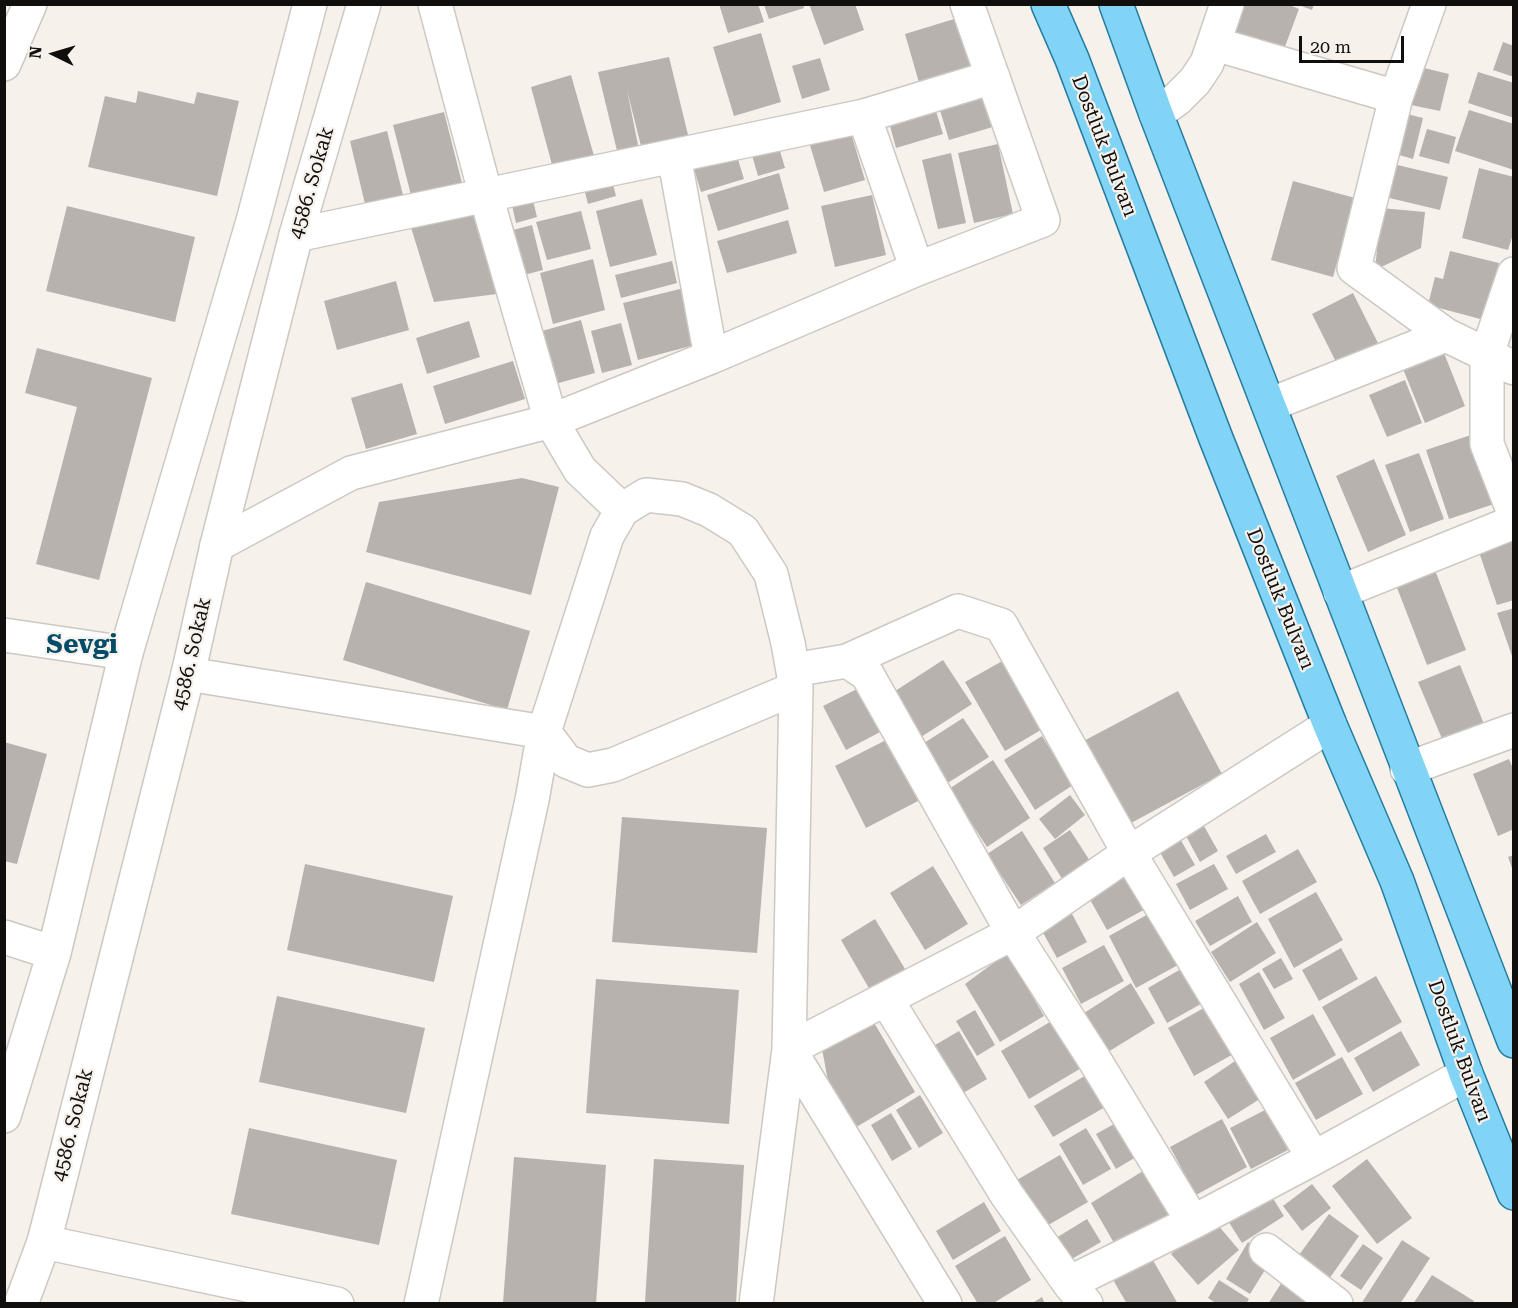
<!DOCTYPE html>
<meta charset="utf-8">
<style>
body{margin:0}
#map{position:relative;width:1518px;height:1308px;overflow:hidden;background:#f6f1eb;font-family:"Roboto Serif",serif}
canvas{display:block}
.frame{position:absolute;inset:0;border:6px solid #110f0e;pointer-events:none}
.north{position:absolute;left:24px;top:24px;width:60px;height:60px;-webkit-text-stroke:4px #f6f1eb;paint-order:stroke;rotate:275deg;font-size:16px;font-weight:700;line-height:24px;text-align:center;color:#110f0e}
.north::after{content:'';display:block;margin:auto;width:21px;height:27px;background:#110f0e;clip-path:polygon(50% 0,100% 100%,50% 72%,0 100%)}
.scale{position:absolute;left:1299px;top:36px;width:105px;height:27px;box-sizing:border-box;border:3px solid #110f0e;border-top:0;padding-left:8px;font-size:18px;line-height:21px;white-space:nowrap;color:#110f0e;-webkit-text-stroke:4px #f6f1eb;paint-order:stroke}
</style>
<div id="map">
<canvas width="1518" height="1308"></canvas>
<div class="frame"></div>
<div class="north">N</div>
<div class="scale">20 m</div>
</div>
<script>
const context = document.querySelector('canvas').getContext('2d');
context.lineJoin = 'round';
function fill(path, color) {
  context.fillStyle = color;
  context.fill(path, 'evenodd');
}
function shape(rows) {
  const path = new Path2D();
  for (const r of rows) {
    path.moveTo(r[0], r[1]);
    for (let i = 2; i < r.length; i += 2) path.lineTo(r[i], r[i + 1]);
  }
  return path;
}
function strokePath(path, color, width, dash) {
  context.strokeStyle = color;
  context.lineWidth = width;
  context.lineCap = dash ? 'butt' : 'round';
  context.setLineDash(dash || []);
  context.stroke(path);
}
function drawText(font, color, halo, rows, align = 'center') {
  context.font = font + ' "Roboto Serif",serif';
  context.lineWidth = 4.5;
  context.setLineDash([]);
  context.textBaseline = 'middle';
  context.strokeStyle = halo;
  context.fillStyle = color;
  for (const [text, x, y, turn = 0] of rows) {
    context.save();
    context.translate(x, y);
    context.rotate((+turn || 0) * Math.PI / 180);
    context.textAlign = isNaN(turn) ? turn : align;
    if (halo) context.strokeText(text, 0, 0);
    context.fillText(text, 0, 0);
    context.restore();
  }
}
fill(shape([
 [719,4,758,4,764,22,728,33],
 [809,4,855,4,864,30,824,45],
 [1240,4,1287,4,1299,9,1280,60,1226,41],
 [1296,4,1314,4,1312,10],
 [764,5,803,5,804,8,769,19],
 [964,16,979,68,920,86,905,34],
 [761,33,781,102,734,116,713,47],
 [1503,42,1514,46,1514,77,1493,70],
 [669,57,690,143,643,154,627,90,639,150,618,155,598,72],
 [820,58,830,90,802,99,792,66],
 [1420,67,1449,74,1440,111,1411,105],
 [1478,72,1514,83,1514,118,1468,103],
 [571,75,596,163,554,172,531,87],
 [138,91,194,104,197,92,239,101,217,196,88,167,105,96,136,103],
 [986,93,996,126,949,140,939,107],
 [935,108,943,134,896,148,889,122],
 [1469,110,1514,124,1514,170,1455,151],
 [444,112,462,183,411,195,393,125],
 [1399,112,1423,118,1413,159,1389,152],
 [1427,129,1456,137,1449,164,1419,156],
 [850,130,865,180,824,192,809,142],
 [387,131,403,195,365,204,350,141],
 [776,137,785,168,758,176,749,145],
 [998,144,1013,214,974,223,958,153],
 [736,153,744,179,701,192,693,166],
 [951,153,966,223,938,229,922,160],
 [1389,163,1448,177,1440,210,1381,196],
 [1479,168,1514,177,1514,231,1508,250,1462,238],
 [779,173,789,209,718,231,707,195],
 [611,177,616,196,588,204,583,184],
 [1293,181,1355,198,1333,277,1271,260],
 [872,195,886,255,835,267,821,206],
 [532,196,537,217,516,223,511,201],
 [642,199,657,255,610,267,596,211],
 [469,202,497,294,434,302,409,221],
 [67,206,195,237,175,322,46,291],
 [1381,208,1425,212,1421,248,1375,270],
 [581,211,591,249,547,260,536,222],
 [788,220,797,253,727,273,717,241],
 [532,225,543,270,524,275,513,230],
 [1450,251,1499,263,1484,320,1428,305,1435,277,1443,279],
 [593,259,605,310,553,324,540,273],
 [672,261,677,283,621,298,615,275],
 [396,281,409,330,337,350,324,301],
 [684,288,698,344,638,360,623,303],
 [1353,293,1380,347,1339,368,1312,314],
 [581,320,595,373,555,384,542,331],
 [469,321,480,357,427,374,416,338],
 [621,323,632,365,602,373,591,331],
 [37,348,152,378,99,580,36,564,77,407,25,393],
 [1442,348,1465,406,1425,423,1401,364],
 [513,361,525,399,445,424,433,386],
 [1405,380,1422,423,1387,437,1369,395],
 [402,383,417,434,366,449,351,398],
 [1474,434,1497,503,1449,519,1426,450],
 [1419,453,1444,519,1410,532,1385,465],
 [1374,459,1406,535,1368,552,1336,476],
 [522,478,559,487,531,595,366,552,379,502],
 [1513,540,1514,600,1497,605,1479,552],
 [1433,565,1466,650,1427,665,1394,580],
 [366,582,530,631,507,710,343,660],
 [1514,608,1514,659,1513,659,1497,613],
 [1006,659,1046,727,1005,751,965,682],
 [943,660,972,704,918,739,889,695],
 [1460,665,1484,724,1443,741,1418,682],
 [861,687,884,730,846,750,823,706],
 [1178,691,1222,774,1120,829,1076,745],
 [963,718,989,757,946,784,921,745],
 [1042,736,1073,785,1035,810,1004,760],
 [888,739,920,800,866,828,835,766],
 [4,742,47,754,17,864,4,861],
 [1509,759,1514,771,1514,829,1498,836,1473,774],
 [993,760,1030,818,987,847,949,789],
 [1070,795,1085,815,1055,839,1039,819],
 [622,817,767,828,757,953,612,942],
 [1204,826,1218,851,1200,862,1186,836],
 [1070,830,1092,864,1064,882,1043,848],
 [1022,831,1055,883,1021,905,987,854],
 [1266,834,1276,852,1236,874,1226,856],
 [1179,837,1195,865,1174,877,1158,849],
 [1298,849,1317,882,1260,914,1242,881],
 [1514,855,1514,871,1513,871,1508,857],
 [305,864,453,896,434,982,287,950],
 [1214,864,1228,889,1190,910,1176,884],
 [933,866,968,924,925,950,890,893],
 [1131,873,1149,907,1107,930,1088,896],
 [1316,892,1343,940,1294,968,1268,919],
 [1238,896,1252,922,1210,946,1195,921],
 [1159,908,1187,960,1136,988,1109,936],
 [1071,912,1087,942,1057,958,1041,929],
 [875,919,905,969,870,990,841,940],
 [1257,922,1276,953,1230,982,1211,952],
 [1104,945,1124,981,1081,1004,1062,968],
 [1341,948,1358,979,1319,1001,1302,970],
 [1007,953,1044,1016,1000,1042,965,984],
 [1281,958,1293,979,1274,989,1262,969],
 [1188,965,1208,1000,1167,1023,1148,988],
 [1259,972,1285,1018,1264,1030,1239,984],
 [1376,976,1402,1022,1348,1053,1322,1007],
 [596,979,739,990,729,1124,586,1113],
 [1131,983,1155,1023,1108,1052,1084,1013],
 [277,996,425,1028,406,1113,259,1082],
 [1211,1004,1237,1052,1194,1076,1168,1028],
 [975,1010,995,1045,977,1056,956,1021],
 [1313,1014,1336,1055,1293,1080,1270,1038],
 [1055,1019,1083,1067,1029,1099,1001,1051],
 [873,1021,915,1092,848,1132,832,1102,822,1049],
 [959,1031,987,1079,958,1096,930,1048],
 [1401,1031,1420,1065,1373,1092,1354,1058],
 [1342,1057,1363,1094,1316,1120,1295,1083],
 [1238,1059,1263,1097,1228,1119,1204,1082],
 [1088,1074,1107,1106,1053,1137,1034,1106],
 [920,1095,943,1133,919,1148,896,1110],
 [1267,1109,1288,1150,1251,1169,1230,1128],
 [891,1113,912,1149,892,1161,871,1125],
 [1222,1119,1247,1167,1196,1195,1170,1147],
 [1116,1123,1136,1157,1116,1169,1096,1134],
 [249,1128,397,1160,379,1245,231,1214],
 [1086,1128,1111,1169,1083,1185,1059,1144],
 [1060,1155,1088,1202,1038,1231,1010,1184],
 [514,1157,606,1165,596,1304,503,1303],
 [654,1159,744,1165,736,1304,645,1302],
 [1367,1159,1412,1218,1377,1244,1332,1186],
 [1143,1171,1171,1220,1118,1250,1091,1203],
 [1312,1184,1331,1208,1302,1231,1283,1206],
 [1267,1189,1284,1216,1242,1243,1225,1216],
 [984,1202,1001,1231,953,1260,936,1231],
 [1329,1214,1359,1236,1327,1282,1296,1259],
 [1212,1218,1239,1250,1198,1285,1171,1254],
 [1087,1219,1101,1242,1065,1263,1051,1241],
 [1005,1236,1031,1280,992,1304,978,1304,955,1266],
 [1402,1240,1430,1258,1400,1304,1361,1304],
 [1248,1242,1273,1257,1250,1294,1226,1279],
 [1363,1244,1383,1258,1361,1290,1340,1276],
 [1150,1255,1178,1304,1127,1304,1112,1278],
 [1432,1275,1474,1301,1472,1304,1413,1304],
 [1219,1280,1249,1299,1246,1304,1217,1304,1208,1298],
 [1282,1282,1316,1304,1268,1304],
 [1042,1297,1045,1304,1031,1304]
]), '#b7b2ad');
const street = shape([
 [435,4,486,196,551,421,580,470,622,510],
 [1429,4,1396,97,1354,268,1446,335,1514,368],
 [1215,44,1396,97],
 [4,64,30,4],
 [1156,114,1177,99,1195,81,1207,63,1227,4],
 [864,116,917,269],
 [674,156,711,357],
 [296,235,864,116,993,77],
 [1514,274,1487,354,1487,444,1514,513],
 [1269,405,1446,335],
 [217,545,351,473,551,421,711,357,917,269,1043,220,967,4],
 [1340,592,1514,522],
 [4,635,126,653],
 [847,661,958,611,1001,625,1129,853,1314,1158],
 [793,670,847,661,867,674,1013,933,1094,1059,1193,1222],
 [188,674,544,732,566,761,588,770,613,765,796,688],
 [1407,769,1514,730],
 [886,999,1007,1195,1069,1283],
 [44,1242,337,1304],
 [1266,1250,1336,1304],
 [421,1304,532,800,544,732,607,536,622,510,646,495,682,499,709,510,743,531,771,574,788,643,796,688,789,1049,756,1304],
 [945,1304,789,1049,1013,933,1129,853,1330,725],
 [1086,1304,1069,1283,1193,1222,1314,1158,1466,1074]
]);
const secondary = shape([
 [4,937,54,953],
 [4,1116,54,953,126,653,253,221,310,4],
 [21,1304,44,1242,188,674,217,545,296,235,364,4]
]);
const primary = shape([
 [1048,4,1072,59,1215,436,1330,725,1397,881,1466,1074,1514,1193],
 [1116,4,1156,114,1514,1041]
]);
strokePath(street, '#cdc8c2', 36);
strokePath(secondary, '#cdc8c2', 36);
strokePath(primary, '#247da1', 36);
strokePath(street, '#fff', 33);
strokePath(secondary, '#fff', 33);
strokePath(primary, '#82d4f6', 33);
drawText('20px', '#110f0e', '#f6f1eb', [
 ["Dostluk Bulvarı",1104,146,69],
 ["4586. Sokak",312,183,-74],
 ["Dostluk Bulvarı",1280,599,68],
 ["4586. Sokak",192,654,-77],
 ["Dostluk Bulvarı",1459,1051,70],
 ["4586. Sokak",73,1125,-76]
]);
drawText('bold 26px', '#004c69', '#f6f1eb', [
 ["Sevgi",82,645]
]);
</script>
